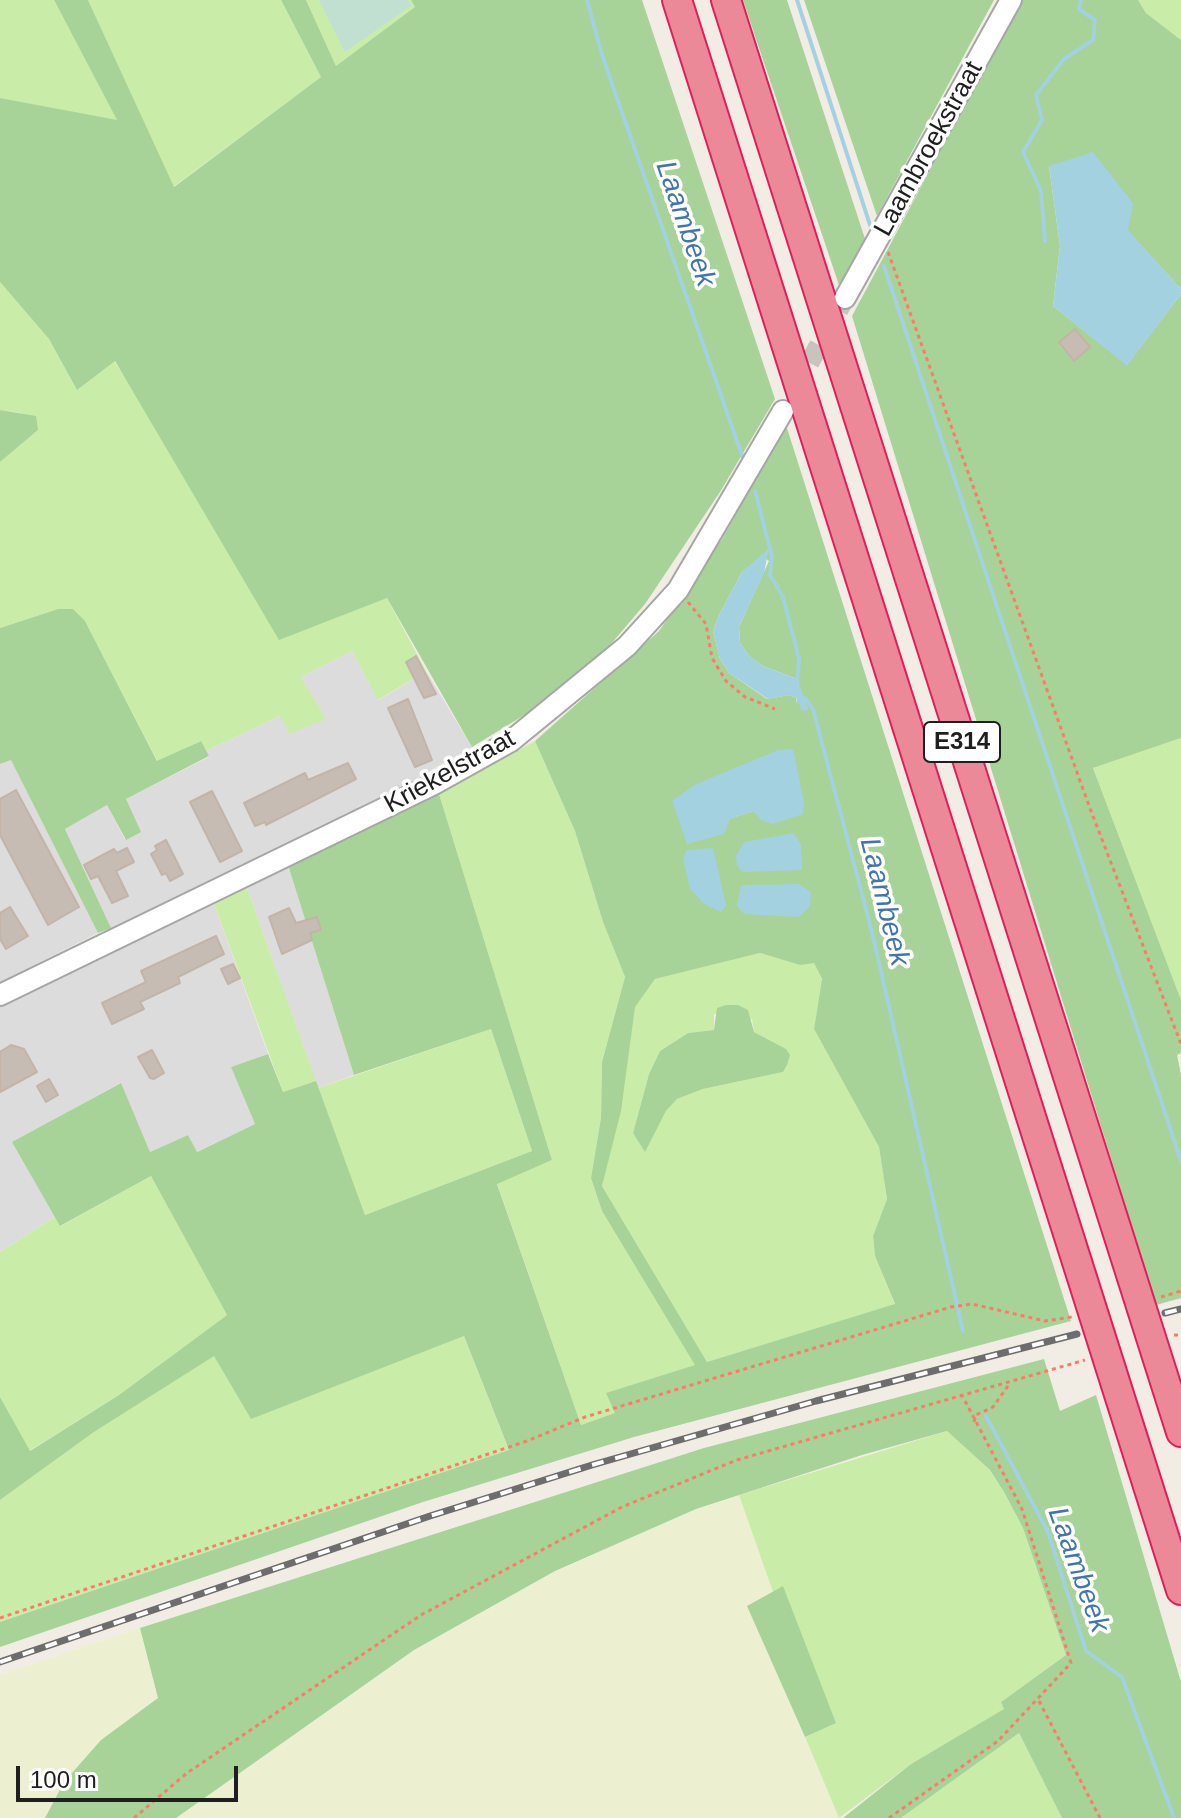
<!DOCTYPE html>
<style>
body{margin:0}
#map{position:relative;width:1181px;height:1818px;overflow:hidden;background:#f1ede5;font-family:Helvetica,sans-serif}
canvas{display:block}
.scale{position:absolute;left:16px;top:1766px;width:222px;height:36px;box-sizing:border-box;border:4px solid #1f1f1f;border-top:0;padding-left:10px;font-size:24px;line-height:28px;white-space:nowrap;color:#1f1f1f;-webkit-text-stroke:6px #fff;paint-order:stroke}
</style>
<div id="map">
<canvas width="1181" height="1818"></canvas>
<div class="scale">100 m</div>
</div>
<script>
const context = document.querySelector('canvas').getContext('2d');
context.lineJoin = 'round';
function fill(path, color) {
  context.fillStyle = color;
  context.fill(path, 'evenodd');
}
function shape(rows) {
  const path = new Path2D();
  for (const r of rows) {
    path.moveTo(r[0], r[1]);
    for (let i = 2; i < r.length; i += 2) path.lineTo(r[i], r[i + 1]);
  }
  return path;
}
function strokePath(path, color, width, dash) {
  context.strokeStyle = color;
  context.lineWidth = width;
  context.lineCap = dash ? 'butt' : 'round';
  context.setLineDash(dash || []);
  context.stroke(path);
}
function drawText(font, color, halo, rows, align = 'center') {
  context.font = font + ' Helvetica,sans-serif';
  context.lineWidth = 7;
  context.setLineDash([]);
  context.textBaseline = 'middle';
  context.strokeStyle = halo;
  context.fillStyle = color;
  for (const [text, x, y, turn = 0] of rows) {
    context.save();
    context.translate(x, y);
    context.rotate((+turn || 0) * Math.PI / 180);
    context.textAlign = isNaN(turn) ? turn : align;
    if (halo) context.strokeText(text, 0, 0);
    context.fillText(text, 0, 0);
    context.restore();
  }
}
fill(shape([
 [352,651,379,700,426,671,472,747,412,781,111,928,65,829,107,805,125,840,126,799,209,757,206,751,280,716,325,719,301,677],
 [11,759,98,933,0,982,0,764],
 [288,865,354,1075,318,1088,247,888],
 [214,904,268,1054,231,1067,255,1124,196,1152,188,1135,150,1152,120,1083,13,1142,55,1217,0,1252,0,1007]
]), '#dddcdc');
fill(shape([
 [739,1495,773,1592,748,1606,839,1818,176,1818,414,1650,555,1571,696,1509],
 [140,1628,158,1698,101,1740,64,1782,45,1818,0,1818,0,1675]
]), '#edf0d0');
fill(shape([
 [0,0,54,0,118,121,0,98],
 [88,0,281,0,321,77,173,187],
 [306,0,411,0,416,7,336,66],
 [1138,0,1181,0,1181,40,1146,13],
 [0,282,49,339,77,390,114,361,131,387,387,598,426,671,378,700,352,651,301,677,326,719,290,734,280,716,206,751,200,741,158,762,85,621,58,609,0,628,0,462,38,430,21,413,0,410],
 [1181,738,1181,1000,1093,768],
 [535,741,575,831,603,922,625,977,602,1062,601,1118,591,1178,602,1211,696,1365,607,1393,616,1413,581,1425,497,1183,552,1160,439,794],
 [247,888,316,1081,283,1092,214,904],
 [760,953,800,965,814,962,822,980,814,1029,879,1147,887,1199,873,1236,875,1256,895,1305,707,1362,602,1186,635,1006,655,979],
 [714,1014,752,1019,754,1032,785,1049,783,1072,703,1089,677,1099,666,1111,645,1151,633,1133,649,1074,660,1051,688,1033,714,1030],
 [491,1029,532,1151,365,1215,318,1088],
 [151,1176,227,1315,119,1395,29,1451,0,1397,0,1252,55,1217,61,1226],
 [464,1336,509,1451,0,1622,0,1500,94,1432,214,1355,251,1418],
 [947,1431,990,1470,1004,1492,1023,1528,1066,1655,1001,1702,1005,1709,911,1764,839,1818,805,1737,835,1723,783,1587,773,1592,739,1495],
 [1019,1733,1062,1818,901,1818]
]), '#c9eda9');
fill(shape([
 [54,0,88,0,174,187,321,77,281,0,306,0,336,66,415,7,411,0,642,0,775,399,720,492,645,604,599,658,526,714,472,747,387,598,279,640,115,361,77,390,49,339,0,282,0,98,117,120],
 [743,0,787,0,867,245,839,285],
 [804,0,994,0,877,216],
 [1021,0,1138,0,1146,13,1181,40,1181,289,1127,230,1049,166,1060,246,1053,306,1127,365,1181,294,1181,738,1093,768,1181,1000,1181,1053,1177,1055,1181,1075,1181,1298,1156,1305,852,316],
 [0,410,36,416,38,430,0,462],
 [786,425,1071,1321,634,1437,423,1502,0,1647,0,1622,509,1450,464,1336,251,1419,214,1356,94,1432,0,1500,0,1397,30,1451,119,1395,227,1315,151,1176,60,1226,12,1142,121,1083,150,1152,188,1135,197,1152,255,1124,231,1067,268,1054,283,1092,316,1081,365,1215,532,1151,491,1029,354,1075,288,865,439,794,552,1160,497,1184,581,1425,615,1413,606,1393,695,1365,602,1211,591,1178,601,1118,602,1062,625,977,603,922,575,831,535,741,659,631,722,539],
 [762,556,769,561,739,627,740,643,750,657,763,666,797,679,797,704,796,698,789,695,767,699,729,673,720,659,713,631,719,615,742,572],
 [793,750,753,811,729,819],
 [760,953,800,965,814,963,822,979,814,1029,879,1147,887,1199,873,1236,875,1256,895,1304,707,1362,602,1186,621,1111,635,1007,655,979],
 [58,609,73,609,85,621,157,761,201,741,209,756,126,799,141,832,126,840,107,805,65,829,111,928,98,933,11,760,0,764,0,628],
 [726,1005,738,1005,748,1010,754,1032,786,1049,790,1055,787,1065,783,1072,703,1089,677,1099,666,1111,645,1152,633,1133,649,1074,660,1051,688,1033,714,1030,717,1008],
 [1044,1359,1060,1411,1096,1395,1181,1682,1181,1818,1062,1818,1019,1733,901,1818,843,1818,911,1764,1004,1709,1001,1702,1066,1655,1023,1528,1004,1492,990,1470,947,1431,862,1455,696,1509,555,1571,414,1650,176,1818,45,1818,64,1782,101,1740,158,1698,140,1628,704,1448],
 [783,1586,836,1723,805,1737,747,1606]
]), '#a7d298');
fill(shape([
 [319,0,408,0,412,5,345,52]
]), '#c1e0d2');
fill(shape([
 [1093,152,1133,203,1128,230,1181,289,1181,294,1127,366,1053,306,1060,246,1049,166],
 [769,548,764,573,739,627,740,643,750,657,763,666,797,679,809,710,802,711,796,698,789,695,768,699,729,673,720,659,713,631,719,615,742,572],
 [793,749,804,802,803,814,773,824,761,820,753,811,730,819,724,834,687,844,672,801,694,785,778,750],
 [794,833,801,845,802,870,743,872,737,866,736,856,744,842],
 [713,848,726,905,721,912,704,904,690,889,683,860,686,850],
 [799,884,811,892,810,906,799,917,744,914,737,906,741,885]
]), '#a3d1e0');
strokePath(shape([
 [587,0,603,58,744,461],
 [797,0,870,225],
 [1045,241,1041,191,1023,152,1042,120,1036,95,1064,59,1093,40,1095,20,1079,9,1081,0],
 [884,266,1181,1161],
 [755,491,772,556,770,575,783,597,799,659,797,684],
 [805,698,813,709,872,932,963,1331],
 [986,1416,1048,1532,1086,1651,1122,1677,1174,1818]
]), '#a3d1e0', 4);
const building = shape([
 [1075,329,1090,347,1074,361,1059,342,1075,329],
 [416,656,436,694,424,698,406,662,416,656],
 [408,699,432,760,415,767,388,708,408,699],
 [348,763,356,779,266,825,265,822,255,826,244,803,305,773,308,780,348,763],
 [16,790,79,907,48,925,0,835,0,799,16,790],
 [212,791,242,851,220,862,190,802,212,791],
 [166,840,183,874,170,881,166,873,162,875,151,854,157,850,155,846,166,840],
 [127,848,134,862,116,871,128,896,112,903,98,876,91,879,84,865,114,849,117,853,127,848],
 [10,907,28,936,6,949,0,939,0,913,10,907],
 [289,908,296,923,317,917,321,930,310,933,312,940,282,954,269,917,289,908],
 [216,936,224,954,178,977,180,983,140,1002,144,1009,112,1024,102,1003,146,982,141,971,216,936],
 [233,964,240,978,228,984,221,969,233,964],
 [11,1045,24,1049,37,1072,0,1092,0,1052,11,1045],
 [152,1050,164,1073,154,1079,150,1078,138,1057,152,1050],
 [49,1079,58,1095,46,1102,37,1086,49,1079]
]);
fill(building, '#c6bcb4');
strokePath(building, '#c3b4a7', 2);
strokePath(shape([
 [795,389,845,298]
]), '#c7c4bd', 20, [20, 10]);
const tertiary = shape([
 [845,298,1011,0],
 [0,995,434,784,511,741,627,646,678,590,783,411]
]);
const motorway = shape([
 [677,0,1181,1590],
 [726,0,1181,1432]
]);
strokePath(tertiary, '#a6a6a6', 24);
strokePath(motorway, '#e41c5c', 32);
strokePath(shape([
 [888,252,1091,811,1181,1044],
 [688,602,706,624,712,658,726,681,745,697,775,709],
 [1161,1297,1181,1291],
 [1174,1335,1181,1335],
 [974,1422,976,1415,993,1407,1008,1386],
 [0,1618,527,1441,585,1417,951,1307,972,1304,1045,1321,1072,1317],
 [1039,1701,1100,1818],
 [134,1818,187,1773,421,1615,622,1507,737,1460,1085,1360],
 [889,1818,998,1741,1071,1663,1022,1509,963,1397]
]), '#ff7b68', 3, [4, 4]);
strokePath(tertiary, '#fff', 20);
strokePath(motorway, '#ec8999', 28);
const rail = shape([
 [1165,1313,1181,1309],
 [0,1662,430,1516,592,1465,816,1401,1077,1334]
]);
strokePath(rail, '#6d6d6d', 7);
strokePath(rail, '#fff', 4, [12]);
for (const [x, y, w] of [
 [962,742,76]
]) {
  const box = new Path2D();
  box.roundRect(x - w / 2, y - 20, w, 40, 6);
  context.fillStyle = '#fff';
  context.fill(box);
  strokePath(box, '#1f1f1f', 2);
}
drawText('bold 24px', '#1f1f1f', null, [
 ["E314",962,742]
]);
drawText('26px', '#1f1f1f', '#fff', [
 ["Laambroekstraat",929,149,-61],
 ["Kriekelstraat",450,772,-29]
]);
drawText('italic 28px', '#4375ad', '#fff', [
 ["Laambeek",685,224,71],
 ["Laambeek",884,902,76],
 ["Laambeek",1078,1570,70]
]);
</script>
